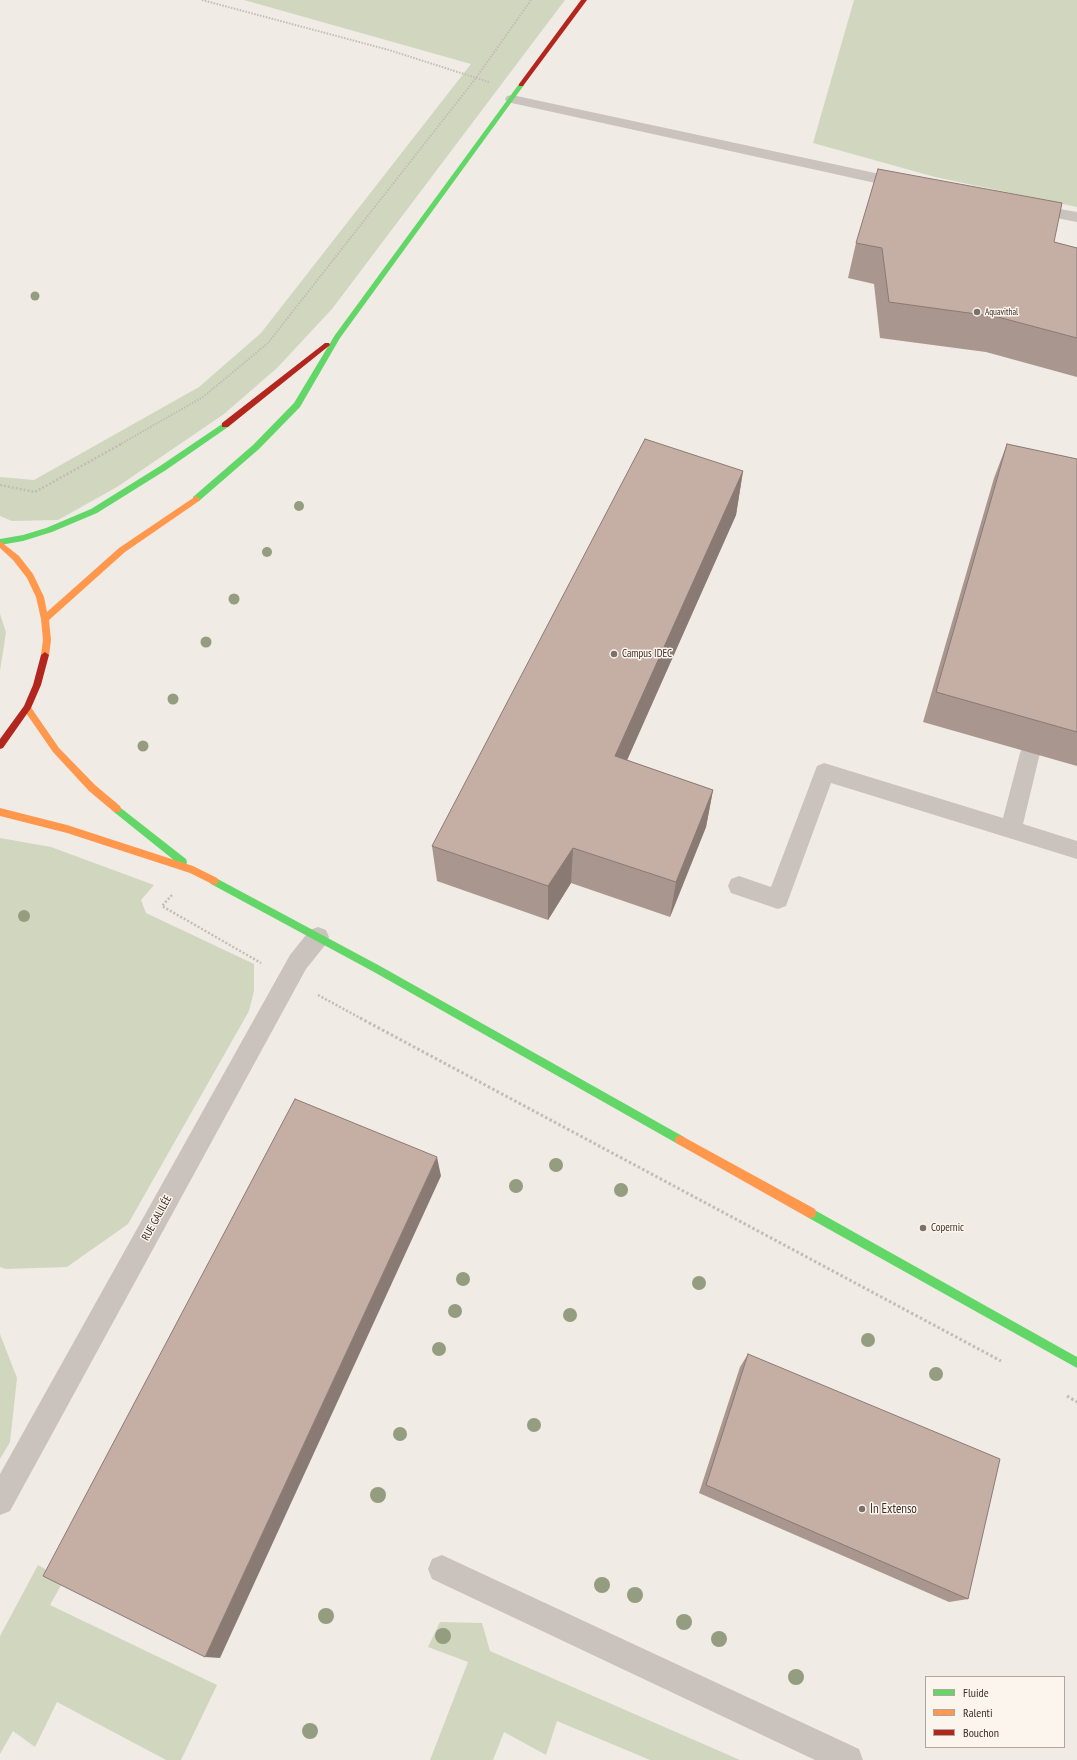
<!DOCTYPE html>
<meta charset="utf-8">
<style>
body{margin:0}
#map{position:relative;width:1077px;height:1760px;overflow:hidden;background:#f0ebe5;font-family:"PT Sans Narrow",sans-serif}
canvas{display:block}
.legend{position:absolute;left:925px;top:1676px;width:140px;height:72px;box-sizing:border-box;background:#fcf5ed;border:1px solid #afa69f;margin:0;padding:5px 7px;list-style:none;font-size:12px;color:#3c302a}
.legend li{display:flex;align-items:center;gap:8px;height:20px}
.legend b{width:20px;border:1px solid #afa69f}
</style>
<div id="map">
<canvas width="1077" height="1760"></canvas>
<ul class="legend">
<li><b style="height:5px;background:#63d668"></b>Fluide</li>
<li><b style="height:5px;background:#ff974d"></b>Ralenti</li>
<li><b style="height:5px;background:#b3261e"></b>Bouchon</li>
</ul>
</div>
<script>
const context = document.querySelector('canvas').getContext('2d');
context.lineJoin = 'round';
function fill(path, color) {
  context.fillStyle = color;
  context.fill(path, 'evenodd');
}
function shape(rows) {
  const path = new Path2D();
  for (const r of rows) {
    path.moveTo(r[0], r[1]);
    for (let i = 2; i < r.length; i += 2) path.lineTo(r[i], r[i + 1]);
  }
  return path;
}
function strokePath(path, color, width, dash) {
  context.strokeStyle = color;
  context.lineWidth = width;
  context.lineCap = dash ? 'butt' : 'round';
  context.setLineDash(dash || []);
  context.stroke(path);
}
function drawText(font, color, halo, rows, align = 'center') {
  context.font = font + ' "PT Sans Narrow",sans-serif';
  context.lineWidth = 3;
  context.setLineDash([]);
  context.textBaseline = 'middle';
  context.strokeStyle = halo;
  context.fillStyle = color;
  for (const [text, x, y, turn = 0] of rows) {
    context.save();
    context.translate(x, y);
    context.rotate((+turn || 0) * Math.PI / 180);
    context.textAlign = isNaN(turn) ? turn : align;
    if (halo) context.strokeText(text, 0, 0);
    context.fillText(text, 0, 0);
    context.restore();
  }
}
fill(shape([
 [244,0,565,0,332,309,277,368,224,414,117,487,58,520,12,521,0,516,0,477,34,480,199,387,261,333,471,64],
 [854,0,1077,0,1077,207,935,177,813,143],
 [0,614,6,632,0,671],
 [0,838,51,847,154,885,141,900,146,913,254,964,254,991,249,1011,128,1224,67,1267,6,1269,0,1267],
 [0,1334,17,1378,10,1442,0,1459],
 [38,1565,64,1580,50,1605,217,1685,181,1760,166,1760,57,1702,35,1747,13,1731,0,1754,0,1636],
 [440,1622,482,1623,490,1651,740,1760,650,1760,557,1721,546,1755,504,1732,493,1760,430,1760,468,1662,428,1647]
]), '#d1d7be');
strokePath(shape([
 [202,0,389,50,489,82],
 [119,445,203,397,268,343,476,78,531,0]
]), '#c3bcb5', 2, [1.5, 1.5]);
strokePath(shape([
 [0,485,35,492,121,444],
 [172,895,162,906,261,963],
 [318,995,362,1019]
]), '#c3bcb5', 2.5, [2, 2]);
strokePath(shape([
 [360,1018,1001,1361],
 [1067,1396,1077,1402]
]), '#c3bcb5', 3, [2.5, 2.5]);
fill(shape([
 [1030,744,1037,747,1040,753,1023,824,1077,841,1077,859,831,783,786,906,778,909,731,893,728,886,731,879,739,876,771,887,817,766,824,763,1003,818,1020,753,1023,747,1030,744],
 [442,1555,859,1749,863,1760,815,1760,432,1579,428,1569,432,1559,442,1555]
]), '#cac3bd');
fill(shape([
 [512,95,903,179,909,181,911,184,909,187,903,189,507,102,505,99,507,96,512,95],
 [1031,204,1077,212,1077,222,1025,212,1023,209,1025,206,1031,204],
 [318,927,326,930,329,937,326,944,306,969,10,1511,0,1515,0,1474,290,955,310,930,318,927]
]), '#cac3bd');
fill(shape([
 [519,84,524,85,340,338,300,407,259,449,199,501,193,501,193,497,253,445,294,403,335,335,519,84],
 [225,422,228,423,228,427,166,470,97,513,52,532,23,541,0,545,0,539,23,535,46,528,91,509,160,466,225,422],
 [117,805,186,859,187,862,186,865,180,865,114,812,113,809,114,806,117,805],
 [214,877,380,966,684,1137,685,1140,684,1143,680,1145,676,1143,374,972,211,884,209,881,211,878,214,877],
 [811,1208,1077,1357,1077,1368,807,1217,806,1213,807,1209,811,1208]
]), '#63d668');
fill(shape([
 [196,496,200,499,199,501,125,552,49,620,51,640,49,655,45,658,42,657,41,655,43,640,41,619,36,597,27,578,13,560,0,548,0,541,19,556,33,574,44,597,47,612,119,548,196,496],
 [27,705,30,706,59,748,95,785,120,806,121,809,120,812,114,812,89,791,53,752,24,710,23,708,27,705],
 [0,808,67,825,193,866,217,878,219,881,217,884,214,885,190,873,67,833,0,816,0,808],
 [680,1135,815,1209,816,1213,815,1217,811,1218,807,1217,676,1143,675,1140,676,1137,680,1135]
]), '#ff974d');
fill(shape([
 [581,0,587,0,523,86,519,86,519,84,581,0],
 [325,343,329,343,330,345,228,427,222,427,222,423,325,343],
 [45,652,49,655,41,685,31,708,3,748,0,749,0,739,24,706,33,685,41,655,45,652]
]), '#b3261e');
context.fillStyle = '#949d7f';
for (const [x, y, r] of [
 [35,296,4.5],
 [299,506,5],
 [267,552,5],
 [234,599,5.5],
 [206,642,5.5],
 [173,699,5.5],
 [143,746,5.5],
 [24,916,6],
 [556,1165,7],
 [516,1186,7],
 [621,1190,7],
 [463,1279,7],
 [699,1283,7],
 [455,1311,7],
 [570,1315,7],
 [868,1340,7],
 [439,1349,7],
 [936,1374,7],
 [534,1425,7],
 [400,1434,7],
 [378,1495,8],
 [602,1585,8],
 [635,1595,8],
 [326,1616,8],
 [684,1622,8],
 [443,1636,8],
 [719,1639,8],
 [796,1677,8],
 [310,1731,8]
]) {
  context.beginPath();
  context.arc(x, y, r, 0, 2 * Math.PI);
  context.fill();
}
fill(shape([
 [1054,242,1077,248,1077,377,986,352,880,338,874,284,848,278,856,243],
 [1007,444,1077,459,1077,766,923,722,994,478],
 [743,471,736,515,627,760,713,790,706,827,670,917,571,883,548,920,437,881,432,846],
 [748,1354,968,1599,949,1602,699,1493,740,1367]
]), '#a9968e');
fill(shape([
 [743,471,736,515,612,794,615,756],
 [713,790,706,827,670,917,676,882],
 [573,848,571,883,548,920,548,886],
 [437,1157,441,1176,220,1658,205,1657]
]), '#8a7a74');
const building = shape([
 [878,169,1062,203,1054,242,1077,248,1077,338,998,317,889,302,882,248,856,243,878,169],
 [645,439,743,471,615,756,713,790,676,882,573,848,548,886,432,846,645,439],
 [1007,444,1077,459,1077,732,936,692,1007,444],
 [295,1099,437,1157,205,1657,43,1576,295,1099],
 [748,1354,1000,1459,968,1599,706,1485,748,1354]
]);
fill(building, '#c5afa5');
strokePath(building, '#8a7a74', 1);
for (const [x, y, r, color] of [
 [977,312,4,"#7b716b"],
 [614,654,4,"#7b716b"],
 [923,1228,4,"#7b716b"],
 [862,1509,4,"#7b716b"]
]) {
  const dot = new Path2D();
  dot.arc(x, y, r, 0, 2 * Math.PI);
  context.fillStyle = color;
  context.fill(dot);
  strokePath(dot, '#fcf5ed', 1.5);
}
drawText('9px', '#3c302a', '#fcf5ed', [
 ["Aquavithal",985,312]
], 'left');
drawText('11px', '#3c302a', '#fcf5ed', [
 ["Campus IDEC",622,654],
 ["Copernic",931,1228]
], 'left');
drawText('11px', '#3c302a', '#fcf5ed', [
 ["RUE GALILÉE",157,1218,-61]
]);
drawText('13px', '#3c302a', '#fcf5ed', [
 ["In Extenso",870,1509]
], 'left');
</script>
